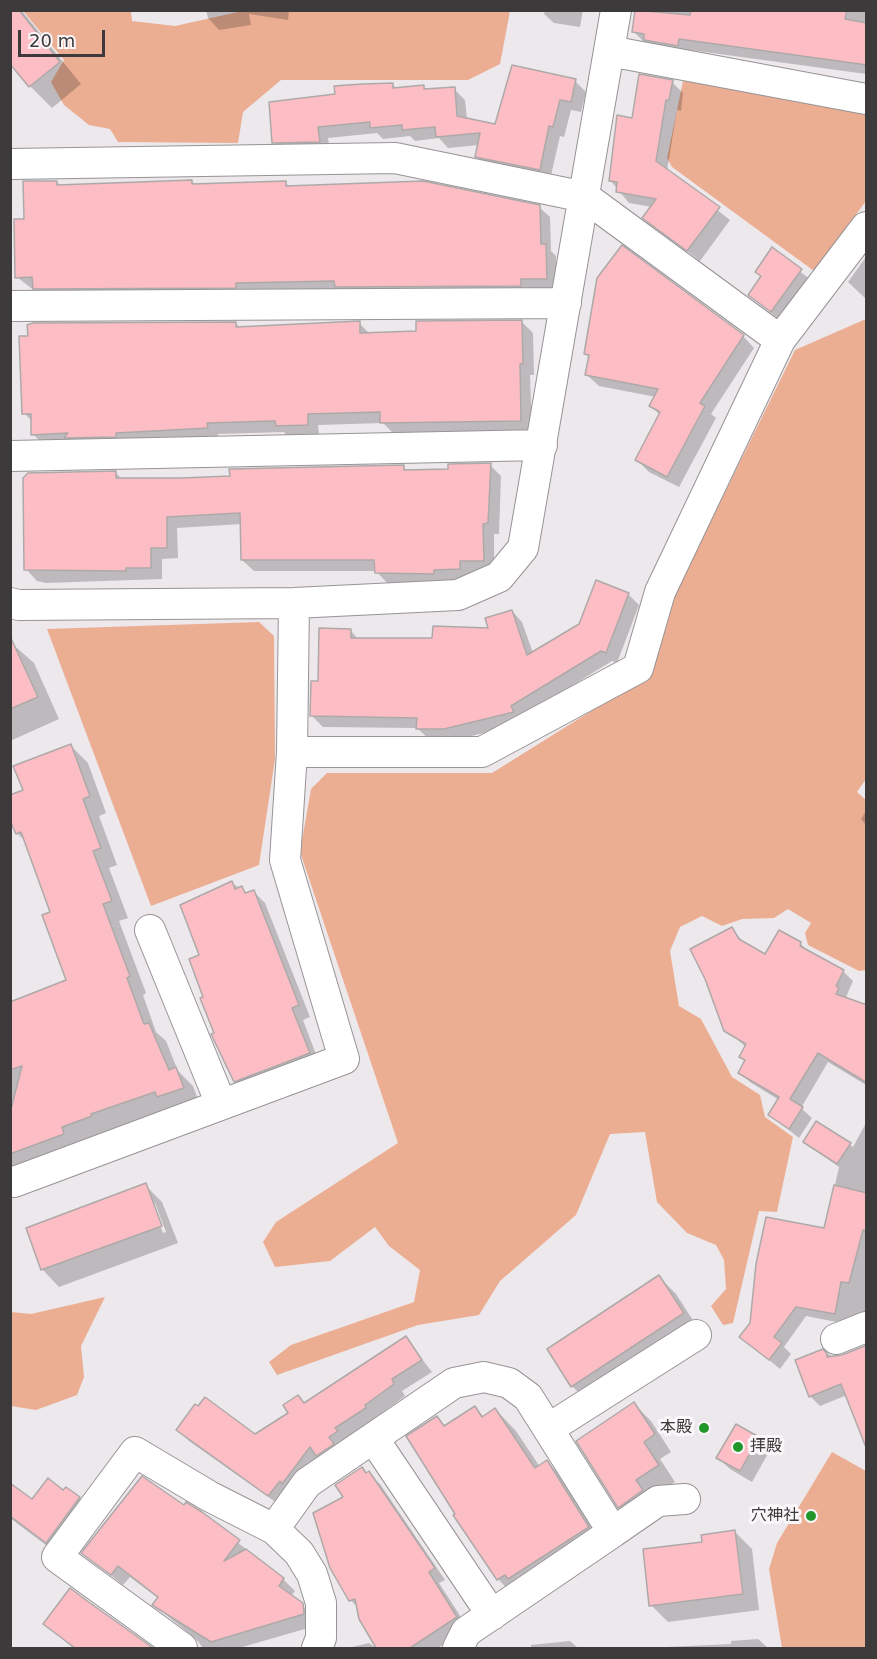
<!DOCTYPE html>
<meta charset="utf-8">
<style>
body{margin:0}
#map{position:relative;width:877px;height:1659px;overflow:hidden;background:#ede8eb;font-family:"DejaVu Sans",sans-serif}
canvas{display:block}
.frame{position:absolute;inset:0;border:12px solid #3c3a3b;pointer-events:none}
.scale{position:absolute;left:18px;top:30px;width:87px;height:27px;box-sizing:border-box;border:3px solid #3c3a3b;border-top:0;padding-left:8px;font-size:18px;line-height:21px;white-space:nowrap;color:#3c3a3b;-webkit-text-stroke:4px #faf6f9;paint-order:stroke}
</style>
<div id="map">
<canvas width="877" height="1659"></canvas>
<div class="frame"></div>
<div class="scale">20 m</div>
</div>
<script>
const context = document.querySelector('canvas').getContext('2d');
context.lineJoin = 'round';
function fill(path, color) {
  context.fillStyle = color;
  context.fill(path, 'evenodd');
}
function shape(rows) {
  const path = new Path2D();
  for (const r of rows) {
    path.moveTo(r[0], r[1]);
    for (let i = 2; i < r.length; i += 2) path.lineTo(r[i], r[i + 1]);
  }
  return path;
}
function strokePath(path, color, width, dash) {
  context.strokeStyle = color;
  context.lineWidth = width;
  context.lineCap = dash ? 'butt' : 'round';
  context.setLineDash(dash || []);
  context.stroke(path);
}
function drawText(font, color, halo, rows, align = 'center') {
  context.font = font + ' "DejaVu Sans","Noto Sans JP",sans-serif';
  context.lineWidth = 6;
  context.setLineDash([]);
  context.textBaseline = 'middle';
  context.strokeStyle = halo;
  context.fillStyle = color;
  for (const [text, x, y, turn = 0] of rows) {
    context.save();
    context.translate(x, y);
    context.rotate((+turn || 0) * Math.PI / 180);
    context.textAlign = isNaN(turn) ? turn : align;
    if (halo) context.strokeText(text, 0, 0);
    context.fillText(text, 0, 0);
    context.restore();
  }
}
fill(shape([
 [247,10,510,10,510,11,500,64,468,80,281,80,243,112,238,143,118,142,110,129,89,125,64,105,51,82,64,60,23,11,131,11,132,21,175,26],
 [683,81,866,110,866,201,814,271,672,167,667,158],
 [866,319,866,779,857,792,866,800,866,970,859,971,808,945,805,933,811,923,788,909,774,918,742,919,722,926,702,916,680,927,670,951,679,1006,701,1019,732,1077,760,1095,765,1117,793,1137,777,1212,759,1211,733,1323,723,1325,711,1306,726,1289,724,1260,716,1245,687,1233,657,1202,645,1132,610,1134,576,1215,500,1281,479,1315,418,1325,277,1375,269,1362,291,1345,414,1302,420,1270,389,1246,375,1227,330,1261,275,1267,263,1242,276,1222,398,1143,300,852,311,789,327,773,492,773,649,675,674,596,795,350],
 [259,622,274,636,275,759,259,865,151,906,47,629],
 [105,1297,81,1346,84,1377,77,1395,36,1410,11,1406,11,1312,31,1314],
 [832,1452,866,1471,866,1648,782,1648,769,1569,777,1543]
]), '#ecae93');
fill(shape([
 [10,10,21,10,26,16,81,84,52,108,30,86],
 [206,10,289,10,288,20,249,14,251,25,219,30,208,18],
 [545,10,583,10,580,27,554,23,544,14],
 [637,10,866,10,866,74,690,50,689,57,645,43,634,32],
 [575,81,586,92,581,112,571,110,564,137,560,136,550,180,488,167,476,156,479,145,448,148,439,138,415,141,410,136,383,139,377,133,328,138,330,152,285,153,274,142,337,95,392,84,397,89,424,87,428,91,454,89,465,100,467,119,497,126],
 [672,82,683,93,681,111,677,110,667,171,730,220,700,261,644,218,652,207,629,203,610,180,633,119],
 [192,181,196,185,285,182,291,188,539,207,550,217,551,251,556,256,556,289,45,299,17,277,26,220,57,182,61,186],
 [773,249,813,282,783,323,750,295,762,277],
 [866,257,866,299,848,282],
 [522,322,533,333,534,375,530,375,532,432,393,433,383,423,318,425,319,436,288,437,284,432,218,434,218,439,44,445,33,434,33,422,24,413,236,324,241,328,359,323,370,334,418,333],
 [743,336,754,348,711,414,716,418,679,487,649,472,637,460,660,415,651,406,656,397,599,386,587,375,590,358,585,354],
 [490,465,501,476,499,534,494,534,494,571,470,572,470,580,388,584,376,571,254,571,242,560,242,524,177,528,178,558,162,559,162,579,46,583,37,581,26,569,116,473,123,480,181,480,403,467,409,472,449,471],
 [597,582,629,595,639,605,617,663,612,661,521,717,524,723,455,740,429,739,417,728,323,727,312,716,320,683,350,630,359,640,434,640,490,629,512,611,522,622,533,653,580,625],
 [10,642,34,663,59,719,10,741],
 [71,746,88,763,106,813,99,816,117,865,109,868,128,918,119,921,146,993,143,995,156,1032,166,1041,178,1071,193,1086,200,1105,170,1109,10,1169,10,1003,68,981,52,913,26,842,17,833,24,791],
 [866,811,866,825,861,819],
 [232,883,248,894,254,892,265,903,310,1017,303,1020,320,1065,246,1092,226,1067,213,1035,215,1034,205,998,201,956],
 [732,929,745,944,766,956,801,944,810,953,843,971,853,981,846,997,866,1006,866,1085,828,1062,801,1108,812,1118,799,1138,770,1115,779,1100,750,1082,740,1072,746,1062,741,1056,746,1047,726,1030],
 [817,1123,853,1147,866,1123,866,1323,857,1326,806,1316,784,1347,791,1354,780,1369,741,1337,825,1230,839,1167,805,1142],
 [145,1185,162,1202,178,1243,59,1287,42,1269],
 [152,1203,155,1203,166,1232,163,1233],
 [659,1277,676,1294,700,1331,589,1403,572,1386],
 [406,1338,432,1372,402,1391,405,1396,375,1418,377,1420,281,1506,189,1441,178,1430,255,1436],
 [823,1351,833,1357,842,1357,847,1395,820,1406,810,1396],
 [634,1404,651,1421,671,1452,660,1459,675,1482,652,1497,636,1524,619,1507],
 [475,1408,484,1417,495,1409,516,1431,540,1467,547,1462,568,1483,609,1548,519,1601,498,1579,455,1515,457,1514,437,1417,446,1427],
 [736,1426,758,1438,770,1450,752,1482,730,1469,718,1458],
 [362,1469,380,1484,445,1580,439,1583,468,1628,438,1648,378,1648,361,1619,359,1608,350,1600,345,1498],
 [10,1488,32,1501,64,1492,79,1498,95,1514,63,1558,10,1518],
 [184,1507,201,1513,283,1579,295,1591,291,1596,314,1617,315,1626,239,1648,203,1648,196,1639,154,1605,159,1599,130,1577,123,1585,83,1553],
 [735,1532,752,1549,759,1610,668,1622,651,1605,703,1543],
 [70,1590,151,1648,73,1648,45,1624],
 [758,1639,768,1648,645,1648,731,1644,731,1641],
 [570,1641,578,1648,531,1648,531,1645],
 [369,1643,376,1648,348,1648]
]), '#0003');
const building = shape([
 [10,10,19,10,60,62,29,87,10,64,10,10],
 [635,10,690,15,691,10,847,10,845,19,867,23,867,65,679,39,678,46,644,40,644,34,632,32,635,10],
 [512,65,576,79,571,102,560,100,553,127,549,126,540,170,475,157,480,133,436,137,435,127,402,130,402,125,370,128,370,122,318,127,320,142,272,143,269,102,335,94,334,86,362,84,393,83,393,88,424,85,424,89,455,87,457,116,495,124,512,65],
 [639,74,673,80,669,100,666,100,656,161,720,207,687,251,642,218,656,199,616,192,617,182,609,181,617,115,632,118,639,74],
 [192,180,192,184,286,181,286,186,423,181,540,205,541,244,546,244,547,279,521,279,521,286,335,287,334,281,236,283,236,288,33,289,32,277,15,278,14,219,24,219,23,181,57,181,57,185,192,180],
 [622,245,744,335,700,403,705,406,667,477,635,460,660,412,649,406,658,389,585,375,589,355,584,354,597,278,622,245],
 [772,247,802,269,771,312,748,295,761,276,755,272,772,247],
 [522,320,523,364,520,364,521,421,380,423,380,412,308,414,308,425,276,426,275,421,207,423,208,428,116,433,116,437,64,438,68,433,31,435,31,414,22,414,19,336,28,336,27,325,33,323,236,322,236,327,360,321,360,333,416,331,416,321,522,320],
 [491,463,488,523,483,524,484,561,460,561,460,569,434,570,434,574,375,573,374,560,241,560,240,513,167,517,167,548,151,548,151,568,126,568,126,571,24,570,23,478,28,473,116,471,116,478,181,478,230,476,229,469,404,465,404,470,448,469,448,464,491,463],
 [596,580,629,593,606,653,601,651,511,706,514,712,444,729,416,729,417,718,310,716,311,681,318,681,319,628,351,629,351,638,432,638,433,626,488,628,485,618,512,610,527,655,579,624,596,580],
 [10,636,38,697,10,709,10,636],
 [71,744,90,796,83,799,101,848,93,851,112,901,103,904,130,976,127,978,144,1024,149,1023,169,1070,176,1067,184,1088,157,1097,155,1092,91,1114,92,1116,62,1127,64,1134,10,1154,10,1113,22,1066,10,1070,10,1002,66,980,42,915,50,912,21,832,16,834,10,821,10,795,23,790,13,766,71,744],
 [232,881,235,889,242,886,245,893,254,890,299,1005,292,1008,310,1053,234,1082,211,1034,214,1033,200,998,203,997,189,959,199,955,180,905,232,881],
 [732,927,739,939,765,954,779,930,801,942,800,946,844,970,836,986,839,988,836,994,867,1005,867,1083,818,1053,790,1099,803,1107,789,1129,768,1115,779,1097,738,1073,745,1060,739,1057,746,1044,724,1031,705,979,690,949,732,927],
 [816,1121,851,1143,837,1164,803,1142,816,1121],
 [146,1183,162,1226,41,1270,26,1228,146,1183],
 [834,1185,867,1193,867,1231,863,1230,849,1283,841,1282,835,1314,796,1307,774,1337,782,1343,769,1360,739,1337,750,1323,756,1264,766,1217,824,1228,834,1185],
 [659,1275,684,1313,571,1387,547,1349,659,1275],
 [406,1336,422,1360,392,1379,394,1384,365,1405,366,1408,335,1428,338,1431,329,1437,334,1444,316,1456,310,1447,282,1484,280,1481,268,1496,176,1430,195,1404,198,1406,205,1397,255,1434,288,1413,283,1405,298,1395,304,1403,406,1336],
 [867,1345,867,1445,865,1445,841,1384,809,1397,795,1360,823,1349,827,1354,827,1357,842,1355,867,1345],
 [634,1402,655,1434,644,1442,659,1465,636,1480,643,1490,618,1508,576,1441,634,1402],
 [475,1406,482,1417,495,1408,535,1468,547,1460,589,1527,508,1579,505,1575,497,1580,453,1515,455,1514,406,1436,437,1416,444,1426,475,1406],
 [736,1424,759,1437,740,1471,716,1458,736,1424],
 [362,1467,366,1473,369,1471,435,1568,429,1572,457,1617,410,1648,376,1648,359,1619,355,1599,349,1601,330,1568,313,1513,343,1497,335,1485,362,1467],
 [142,1476,184,1505,186,1502,202,1512,240,1540,224,1561,246,1549,284,1578,279,1586,303,1603,304,1614,211,1642,152,1605,158,1597,118,1566,111,1575,81,1553,142,1476],
 [48,1478,63,1490,66,1487,80,1497,46,1543,10,1516,10,1483,32,1499,48,1478],
 [735,1530,743,1594,649,1606,643,1549,702,1542,701,1535,735,1530],
 [70,1588,90,1603,153,1648,75,1648,43,1624,70,1588]
]);
fill(building, '#fdbdc4');
strokePath(building, '#aea9a9', 1.5);
const street = shape([
 [609,51,866,99],
 [10,164,395,158,585,197,780,340],
 [10,306,566,303],
 [10,456,542,445],
 [10,603,19,605,294,603,458,595,499,577,523,548,616,10],
 [292,752,482,752,638,668,660,592,780,340,866,227],
 [150,930,221,1104],
 [10,1181,14,1182,344,1059,285,860,292,752,294,603],
 [836,1339,866,1327],
 [548,1429,696,1335],
 [373,1438,492,1615],
 [274,1529,307,1483,454,1383,484,1377,509,1383,528,1397,613,1532,466,1632,458,1648],
 [613,1532,658,1501,685,1499],
 [182,1648,57,1557,135,1452,209,1496,274,1529,299,1553,312,1574,321,1603,321,1638,317,1648]
]);
strokePath(street, '#979396', 32);
strokePath(street, '#fff', 30);
for (const [x, y, r, color] of [
 [704,1428,6,"#209728"],
 [738,1447,6,"#209728"],
 [811,1516,6,"#209728"]
]) {
  const dot = new Path2D();
  dot.arc(x, y, r, 0, 2 * Math.PI);
  context.fillStyle = color;
  context.fill(dot);
  strokePath(dot, '#faf6f9', 2);
}
drawText('16px', '#3c3a3b', '#faf6f9', [
 ["本殿",692,1428],
 ["拝殿",750,1447,"left"],
 ["穴神社",799,1516]
], 'right');
</script>
